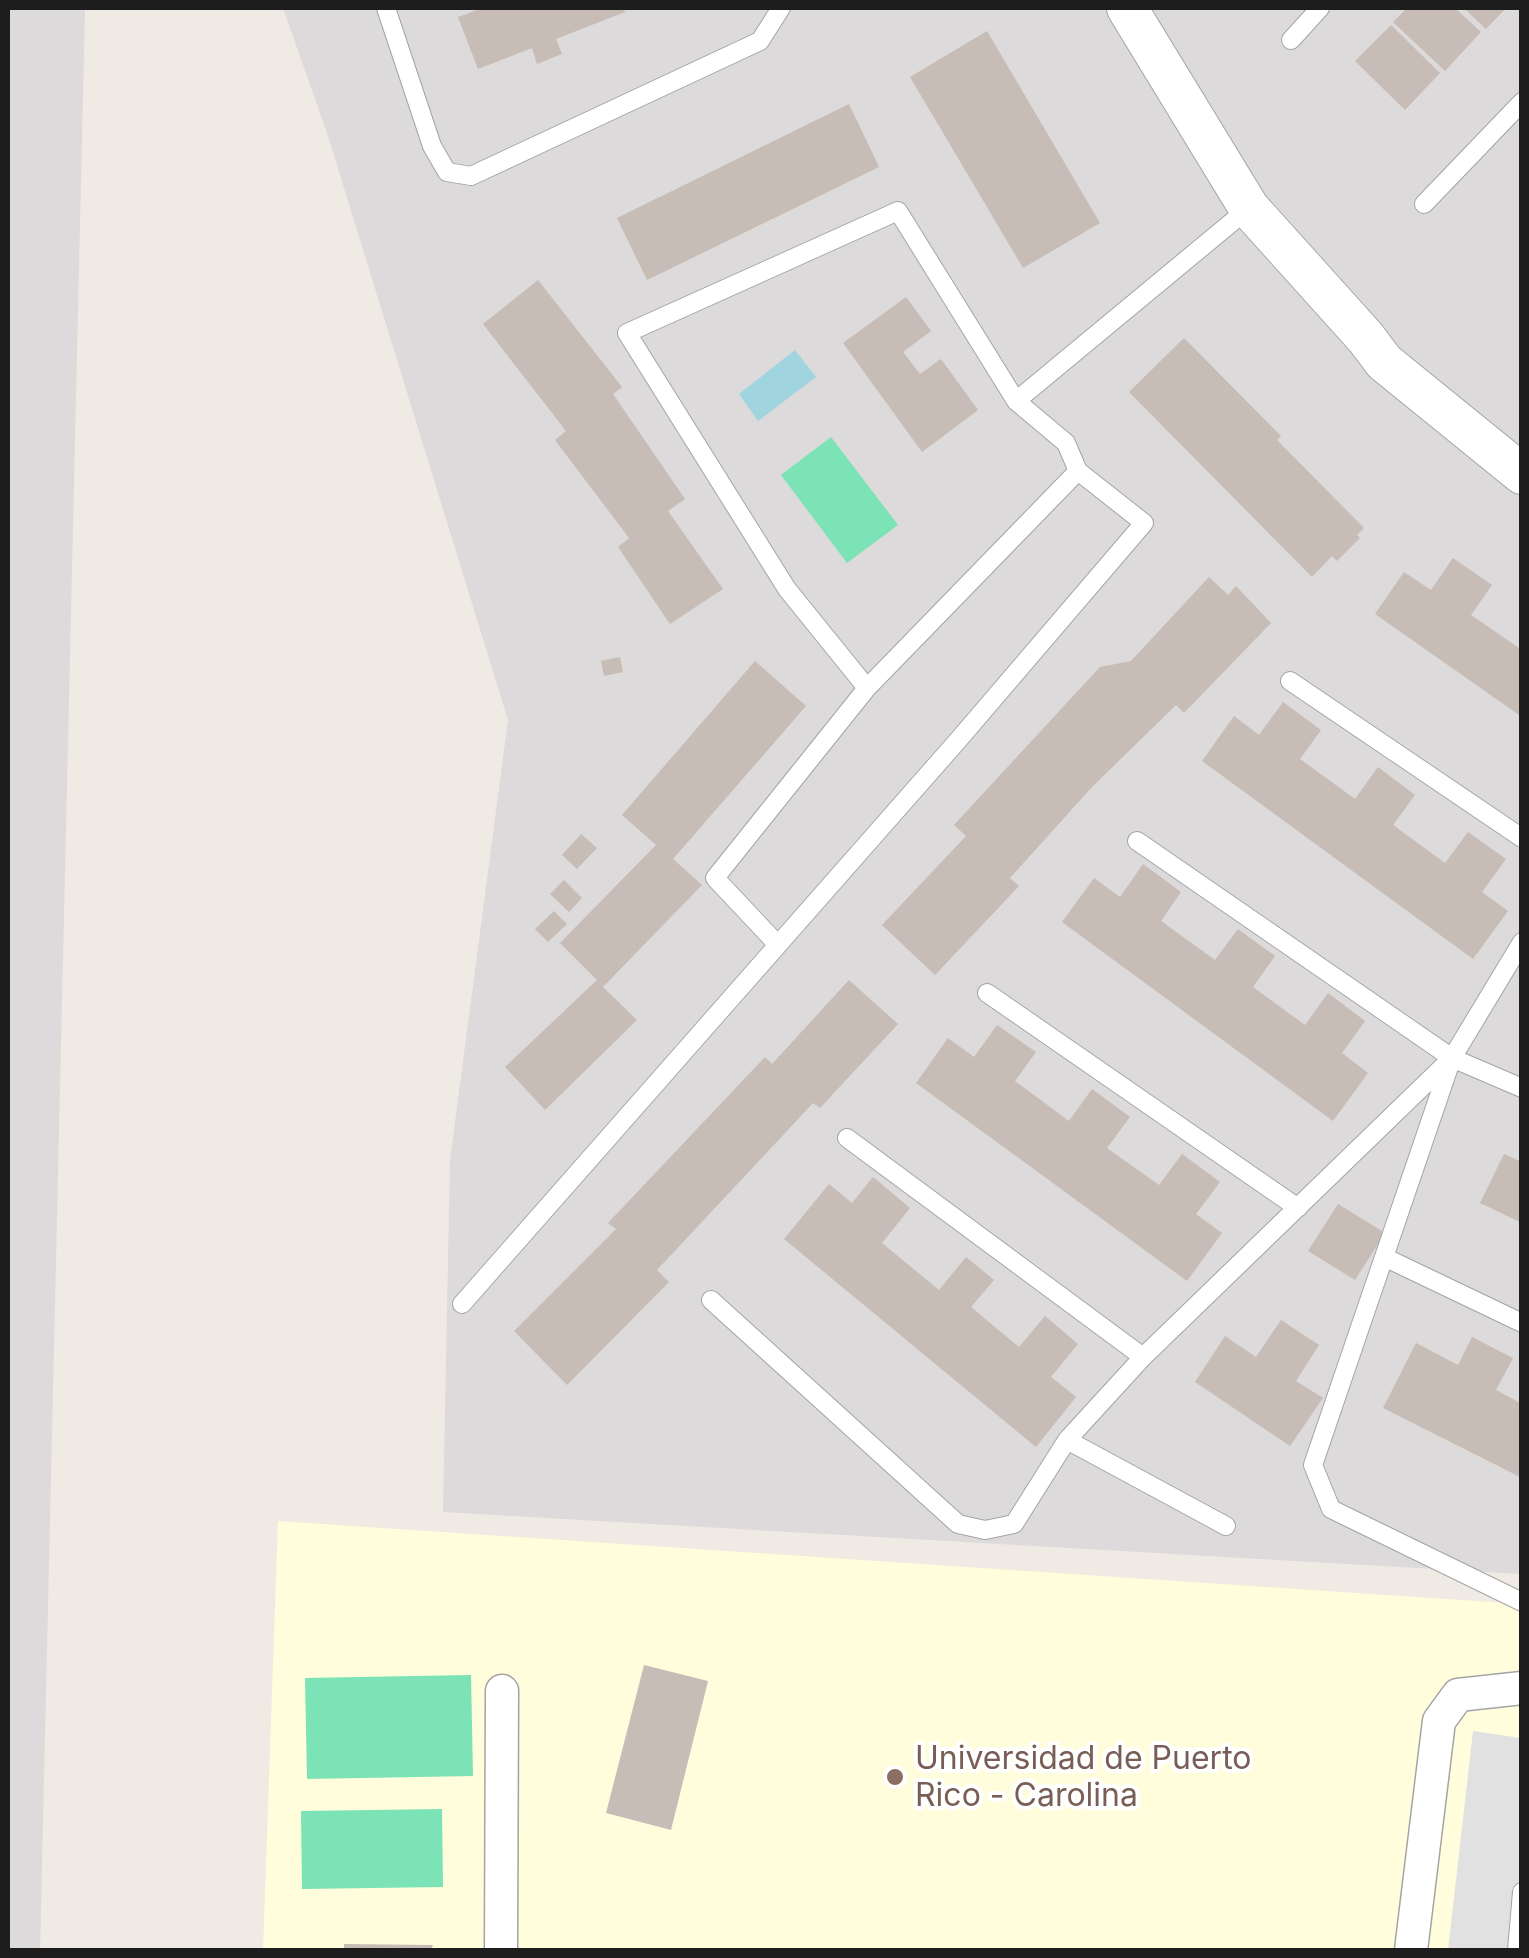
<!DOCTYPE html>
<style>
body{margin:0}
#map{position:relative;width:1529px;height:1958px;overflow:hidden;background:#efeae3;font-family:Inter,sans-serif}
canvas{display:block}
.frame{position:absolute;inset:0;border:10px solid #1d1d1d;pointer-events:none}
</style>
<div id="map">
<canvas width="1529" height="1958"></canvas>
<div class="frame"></div>
</div>
<script>
const context = document.querySelector('canvas').getContext('2d');
context.lineJoin = 'round';
function fill(path, color) {
  context.fillStyle = color;
  context.fill(path, 'evenodd');
}
function shape(rows) {
  const path = new Path2D();
  for (const r of rows) {
    path.moveTo(r[0], r[1]);
    for (let i = 2; i < r.length; i += 2) path.lineTo(r[i], r[i + 1]);
  }
  return path;
}
function strokePath(path, color, width, dash) {
  context.strokeStyle = color;
  context.lineWidth = width;
  context.lineCap = dash ? 'butt' : 'round';
  context.setLineDash(dash || []);
  context.stroke(path);
}
function drawText(font, color, halo, rows, align = 'center') {
  context.font = font + ' Inter,sans-serif';
  context.lineWidth = 8;
  context.setLineDash([]);
  context.textBaseline = 'middle';
  context.strokeStyle = halo;
  context.fillStyle = color;
  for (const [text, x, y, turn = 0] of rows) {
    context.save();
    context.translate(x, y);
    context.rotate((+turn || 0) * Math.PI / 180);
    context.textAlign = isNaN(turn) ? turn : align;
    if (halo) context.strokeText(text, 0, 0);
    context.fillText(text, 0, 0);
    context.restore();
  }
}
fill(shape([
 [8,8,85,8,40,1950,8,1950],
 [283,8,1521,8,1521,1574,443,1512,450,1160,508,720,328,136]
]), '#dcdada');
fill(shape([
 [278,1521,1521,1604,1521,1950,263,1950]
]), '#fffddc');
fill(shape([
 [831,437,898,525,847,563,781,475],
 [471,1675,473,1776,307,1779,305,1678],
 [442,1809,443,1887,302,1889,301,1811]
]), '#7be3b5');
fill(shape([
 [1473,1731,1521,1738,1521,1950,1448,1950]
]), '#e1e1e1');
fill(shape([
 [795,350,816,377,758,421,739,394]
]), '#a0d5e0');
fill(shape([
 [483,8,623,8,625,12,556,39,562,54,537,64,532,48,478,69,458,17],
 [1407,8,1455,8,1481,32,1445,71,1393,22],
 [1464,8,1506,8,1486,29],
 [1391,25,1440,73,1405,110,1355,61],
 [987,31,1100,223,1023,268,910,77],
 [849,104,879,167,647,280,617,218],
 [538,280,622,387,613,394,685,499,668,511,723,589,670,624,618,547,629,538,555,440,566,431,483,324],
 [906,297,931,331,903,352,920,374,941,359,978,410,922,452,843,343],
 [1184,338,1281,436,1277,440,1364,528,1357,535,1360,538,1337,561,1332,556,1312,577,1129,392],
 [1453,558,1492,585,1471,615,1522,650,1522,717,1375,614,1404,572,1431,590],
 [1209,577,1228,595,1236,586,1271,623,1184,713,1176,705,1092,787,1010,878,1019,886,935,975,882,925,966,836,954,825,1100,667,1131,661],
 [620,657,623,672,604,676,601,661],
 [755,661,806,706,673,859,702,885,603,987,637,1020,545,1110,505,1067,597,980,560,943,656,845,622,815],
 [1283,702,1321,730,1300,759,1355,799,1378,767,1415,795,1393,825,1445,863,1468,832,1506,859,1482,892,1508,911,1473,959,1202,761,1234,716,1259,735],
 [581,834,597,848,577,869,562,855],
 [1143,864,1181,892,1161,921,1215,960,1238,929,1275,956,1253,987,1305,1025,1328,993,1365,1021,1342,1053,1368,1073,1333,1121,1062,922,1094,878,1120,897],
 [564,880,582,898,569,912,550,894],
 [554,911,567,924,548,942,535,929],
 [849,980,898,1024,820,1108,813,1103,657,1270,669,1282,567,1385,514,1331,616,1229,608,1223,765,1057,772,1064],
 [997,1025,1036,1052,1015,1081,1069,1121,1092,1089,1130,1117,1107,1148,1159,1185,1182,1154,1220,1182,1196,1214,1222,1233,1187,1281,916,1083,948,1038,974,1057],
 [1504,1154,1522,1162,1522,1223,1480,1203],
 [873,1177,910,1208,882,1243,939,1290,966,1257,994,1280,971,1307,1019,1347,1045,1316,1078,1344,1051,1377,1076,1397,1036,1447,784,1239,829,1184,852,1203],
 [1338,1204,1385,1233,1355,1280,1308,1251],
 [1281,1320,1319,1345,1296,1381,1323,1398,1290,1446,1195,1382,1225,1336,1256,1357],
 [1472,1337,1513,1358,1496,1390,1522,1404,1522,1478,1383,1408,1416,1343,1458,1365],
 [644,1665,708,1681,671,1830,606,1813],
 [344,1944,433,1945,431,1950,344,1950]
]), '#c7bcb6');
const service = shape([
 [386,8,432,146,447,172,471,176,760,41,781,8],
 [1291,40,1320,8],
 [1424,204,1522,102],
 [1016,401,1249,208],
 [1290,681,1522,838],
 [1137,841,1452,1058,1522,1088],
 [1522,942,1452,1058,1313,1465,1331,1509,1522,1602],
 [778,945,715,878,867,688,1078,471],
 [987,993,1298,1208],
 [847,1138,1143,1357],
 [1384,1257,1522,1323],
 [711,1300,958,1524,985,1530,1014,1524,1067,1440,1143,1357,1452,1058],
 [462,1304,960,738,1144,523,1078,471,1066,443,1016,401,898,211,627,333,787,589,867,688],
 [1067,1440,1226,1526],
 [1517,1950,1522,1892]
]);
const minor = shape([
 [501,1950,502,1691],
 [1411,1950,1439,1721,1458,1695,1522,1688]
]);
const tertiary = shape([
 [1127,8,1249,208,1366,338,1384,362,1522,474]
]);
strokePath(service, '#a4a4a4', 20);
strokePath(minor, '#a4a4a4', 35);
strokePath(tertiary, '#a4a4a4', 42);
strokePath(service, '#fff', 18);
strokePath(minor, '#fff', 32);
strokePath(tertiary, '#fff', 40);
for (const [x, y, r, color] of [
 [895,1777,10,"#8d6e63"]
]) {
  const dot = new Path2D();
  dot.arc(x, y, r, 0, 2 * Math.PI);
  context.fillStyle = color;
  context.fill(dot);
  strokePath(dot, '#fff', 4);
}
drawText('32px', '#785e54', '#fff', [
 ["Universidad de Puerto",915,1759],
 ["Rico - Carolina",915,1796]
], 'left');
</script>
